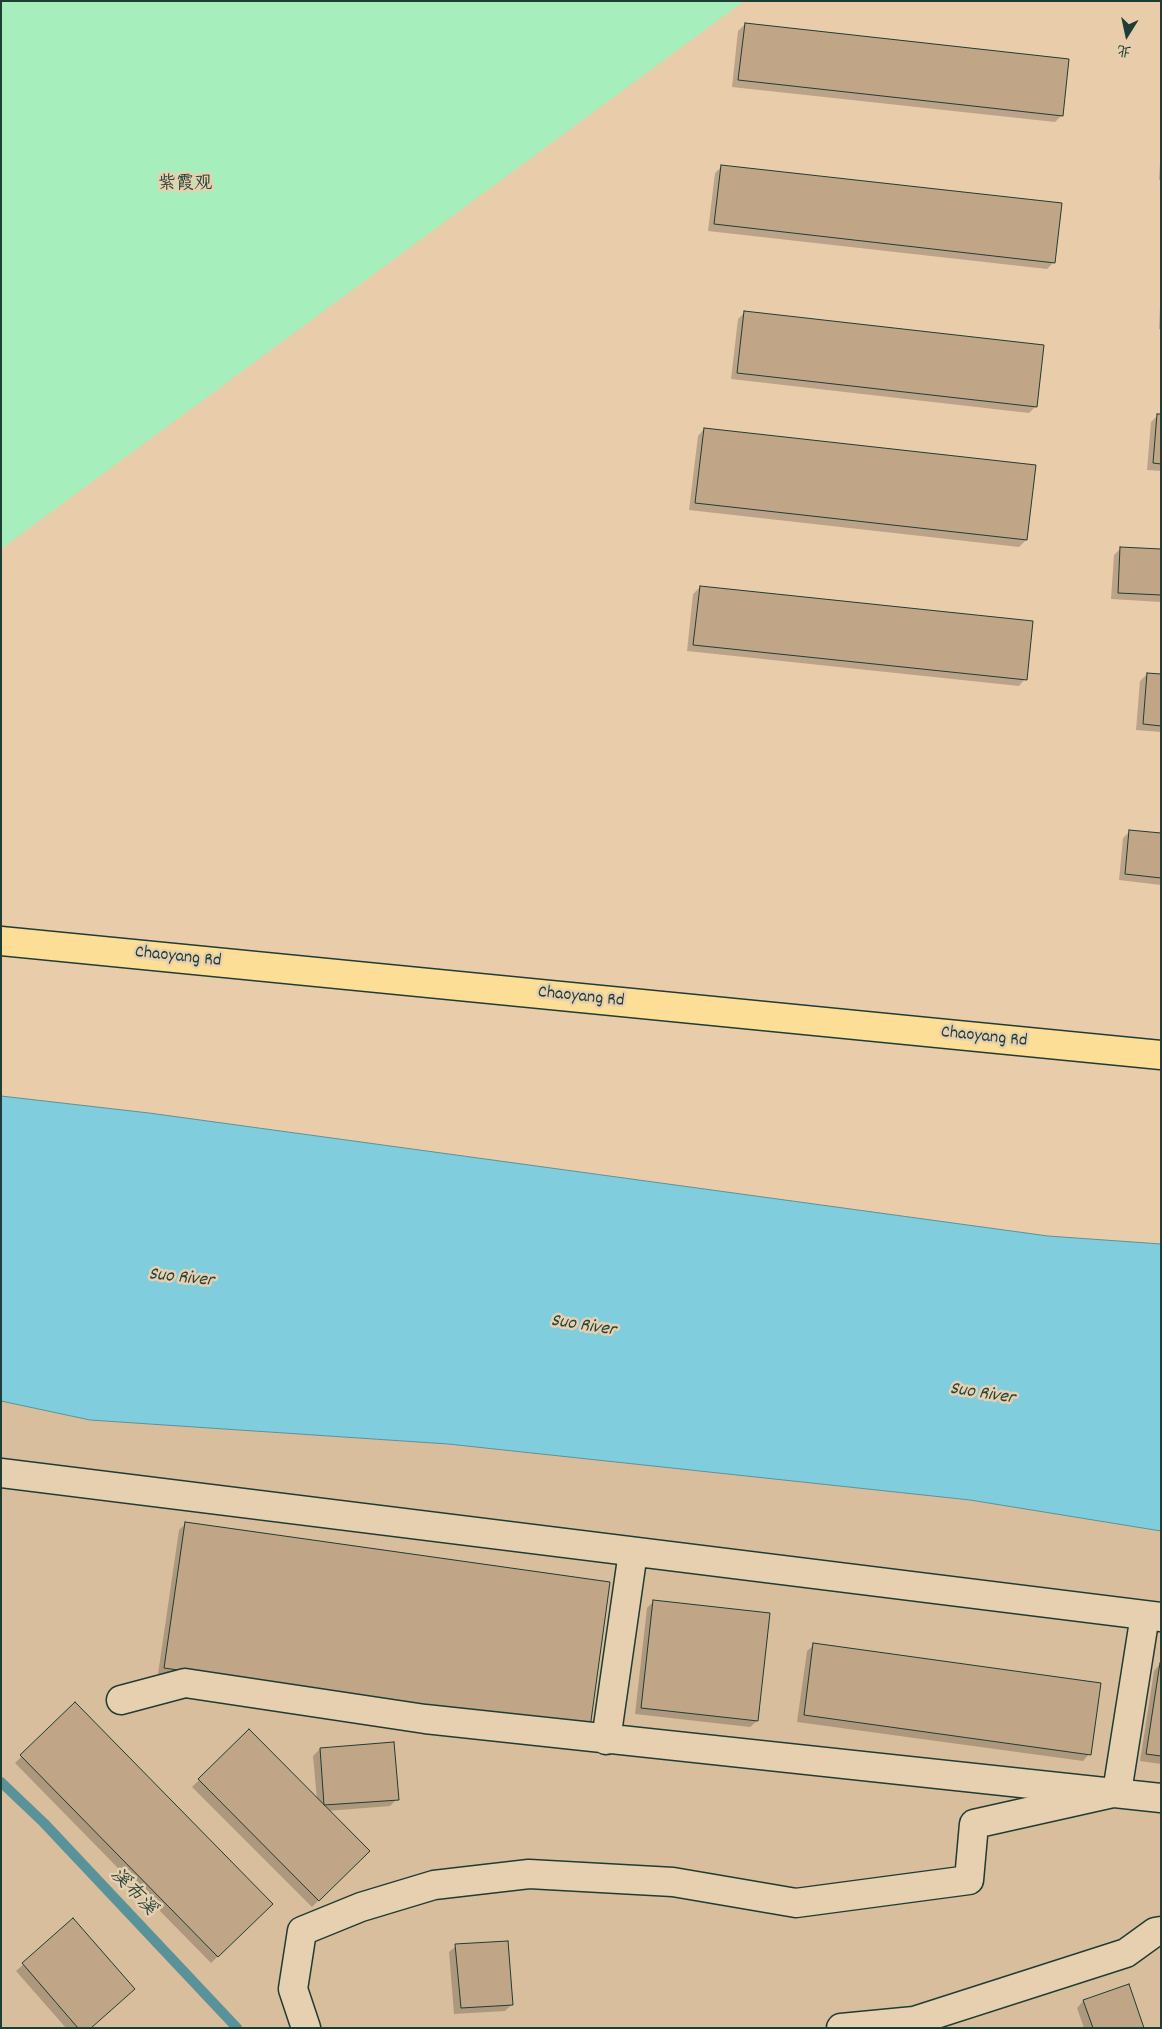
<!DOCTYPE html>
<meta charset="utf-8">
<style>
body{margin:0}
#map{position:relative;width:1162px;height:2029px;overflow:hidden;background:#e9ccaa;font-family:Dekko,"LXGW WenKai TC",sans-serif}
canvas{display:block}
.frame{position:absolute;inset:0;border:2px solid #1f3d34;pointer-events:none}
.north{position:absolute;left:1102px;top:10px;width:50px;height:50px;-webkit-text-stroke:4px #e7d0b0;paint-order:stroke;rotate:190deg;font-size:14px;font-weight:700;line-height:20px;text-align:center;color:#1f3d34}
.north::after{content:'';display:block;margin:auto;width:18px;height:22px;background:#1f3d34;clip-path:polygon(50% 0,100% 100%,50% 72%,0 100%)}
</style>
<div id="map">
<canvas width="1162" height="2029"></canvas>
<div class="frame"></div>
<div class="north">北</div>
</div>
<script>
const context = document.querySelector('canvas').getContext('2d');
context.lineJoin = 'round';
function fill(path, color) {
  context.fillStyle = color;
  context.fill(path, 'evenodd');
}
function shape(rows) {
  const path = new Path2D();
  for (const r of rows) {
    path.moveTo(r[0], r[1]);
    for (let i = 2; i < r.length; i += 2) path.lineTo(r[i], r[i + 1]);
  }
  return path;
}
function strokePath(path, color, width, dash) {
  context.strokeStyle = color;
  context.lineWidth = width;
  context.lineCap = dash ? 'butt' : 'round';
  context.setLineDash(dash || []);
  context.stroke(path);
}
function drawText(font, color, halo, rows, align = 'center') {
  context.font = font + ' Dekko,"LXGW WenKai TC",sans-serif';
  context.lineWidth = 5;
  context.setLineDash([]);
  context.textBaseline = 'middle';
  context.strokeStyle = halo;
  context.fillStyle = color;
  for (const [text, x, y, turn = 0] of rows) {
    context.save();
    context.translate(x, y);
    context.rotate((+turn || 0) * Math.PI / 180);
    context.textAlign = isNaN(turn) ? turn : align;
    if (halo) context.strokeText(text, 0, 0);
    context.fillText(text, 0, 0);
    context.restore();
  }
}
fill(shape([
 [1,1401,90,1420,448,1444,970,1500,1161,1531,1161,2028,1,2028]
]), '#d9be9d');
fill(shape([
 [1,1,744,1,1,549]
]), '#a6efbd');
const water = shape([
 [1,1096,149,1113,1048,1236,1161,1244,1161,1531,970,1500,448,1444,90,1420,1,1401,1,1096]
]);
fill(water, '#7fcddd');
strokePath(water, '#599399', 1);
fill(shape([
 [745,24,1062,115,1055,122,732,87,738,31],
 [1161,145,1161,180,1159,180],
 [722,166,1054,262,1047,269,708,231,715,173],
 [1161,285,1161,329,1159,329],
 [745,312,1036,406,1029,413,731,379,738,319],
 [1158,415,1161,416,1161,471,1147,470,1151,422],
 [704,429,1026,540,1019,547,689,510,698,436],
 [1121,548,1161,551,1161,602,1111,599,1114,555],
 [700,587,1025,679,1019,686,687,651,693,594],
 [1147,674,1161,676,1161,732,1136,730,1140,681],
 [1130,831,1161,834,1161,885,1119,880,1123,838],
 [185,1524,582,1734,158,1674,179,1530],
 [654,1601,757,1721,750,1727,635,1714,647,1608],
 [814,1645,1089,1754,1083,1761,797,1722,807,1651],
 [1160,1664,1161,1664,1161,1764,1140,1761,1154,1671],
 [75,1704,272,1904,211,1963,15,1763],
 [249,1731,317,1800,313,1756,320,1749,397,1799,390,1806,327,1811,368,1851,312,1907,192,1787],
 [73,1920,90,2028,66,2028,16,1971],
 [456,1946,512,2004,505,2011,454,2014,449,1952],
 [1083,2001,1143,2028,1084,2028,1077,2008]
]), '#0003');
strokePath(shape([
 [1,1782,44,1823,237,2028]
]), '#599399', 10);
const building = shape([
 [745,23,1069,59,1063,116,738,80,745,23],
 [721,165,1062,203,1055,263,714,224,721,165],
 [744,311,1044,345,1037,407,737,373,744,311],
 [1157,414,1161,414,1161,464,1153,463,1157,414],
 [704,428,1036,465,1027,540,695,503,704,428],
 [1120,547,1161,549,1161,595,1118,593,1120,547],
 [700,586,1033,621,1027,680,693,645,700,586],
 [1147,673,1161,674,1161,726,1143,724,1147,673],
 [1129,830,1161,833,1161,878,1125,874,1129,830],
 [185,1522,610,1582,590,1728,164,1668,185,1522],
 [653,1600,770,1613,758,1721,641,1708,653,1600],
 [813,1643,1101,1683,1091,1755,804,1715,813,1643],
 [1160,1663,1161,1663,1161,1756,1146,1754,1160,1663],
 [75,1702,273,1904,218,1957,20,1755,75,1702],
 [249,1729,370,1851,319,1901,198,1779,249,1729],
 [394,1742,399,1800,324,1805,320,1748,394,1742],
 [73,1918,135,1989,91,2028,78,2028,22,1963,73,1918],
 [508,1941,513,2005,461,2008,455,1944,508,1941],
 [1129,1984,1144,2028,1093,2028,1083,2000,1129,1984]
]);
fill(building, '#c0a686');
strokePath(building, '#1f3d34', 1);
const minor = shape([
 [1,1473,1161,1617],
 [121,1700,185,1683,425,1719,1161,1798],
 [606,1740,633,1552],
 [306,2028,293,1989,302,1931,361,1907,434,1885,529,1874,673,1882,796,1903,969,1880,974,1824,1117,1792,1145,1615],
 [841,2028,914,2021,1126,1953,1155,1932,1161,1931]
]);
const highway = shape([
 [1,941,1161,1055]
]);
strokePath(minor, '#1f3d34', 31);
strokePath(highway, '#1f3d34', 31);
strokePath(minor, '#e7d0b0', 28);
strokePath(highway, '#fdde96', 28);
drawText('18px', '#26463b', '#e7d0b0', [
 ["紫霞观",185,186]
]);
drawText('18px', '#1f3d34', '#e7d0b0', [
 ["Chaoyang Rd",178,958,6],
 ["Chaoyang Rd",581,998,6],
 ["Chaoyang Rd",984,1038,6]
]);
drawText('italic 19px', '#24443c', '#e7d0b0', [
 ["Suo River",181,1279,6],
 ["Suo River",583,1327,9],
 ["Suo River",982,1395,9],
 ["溪布溪",132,1893,46]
]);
</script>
